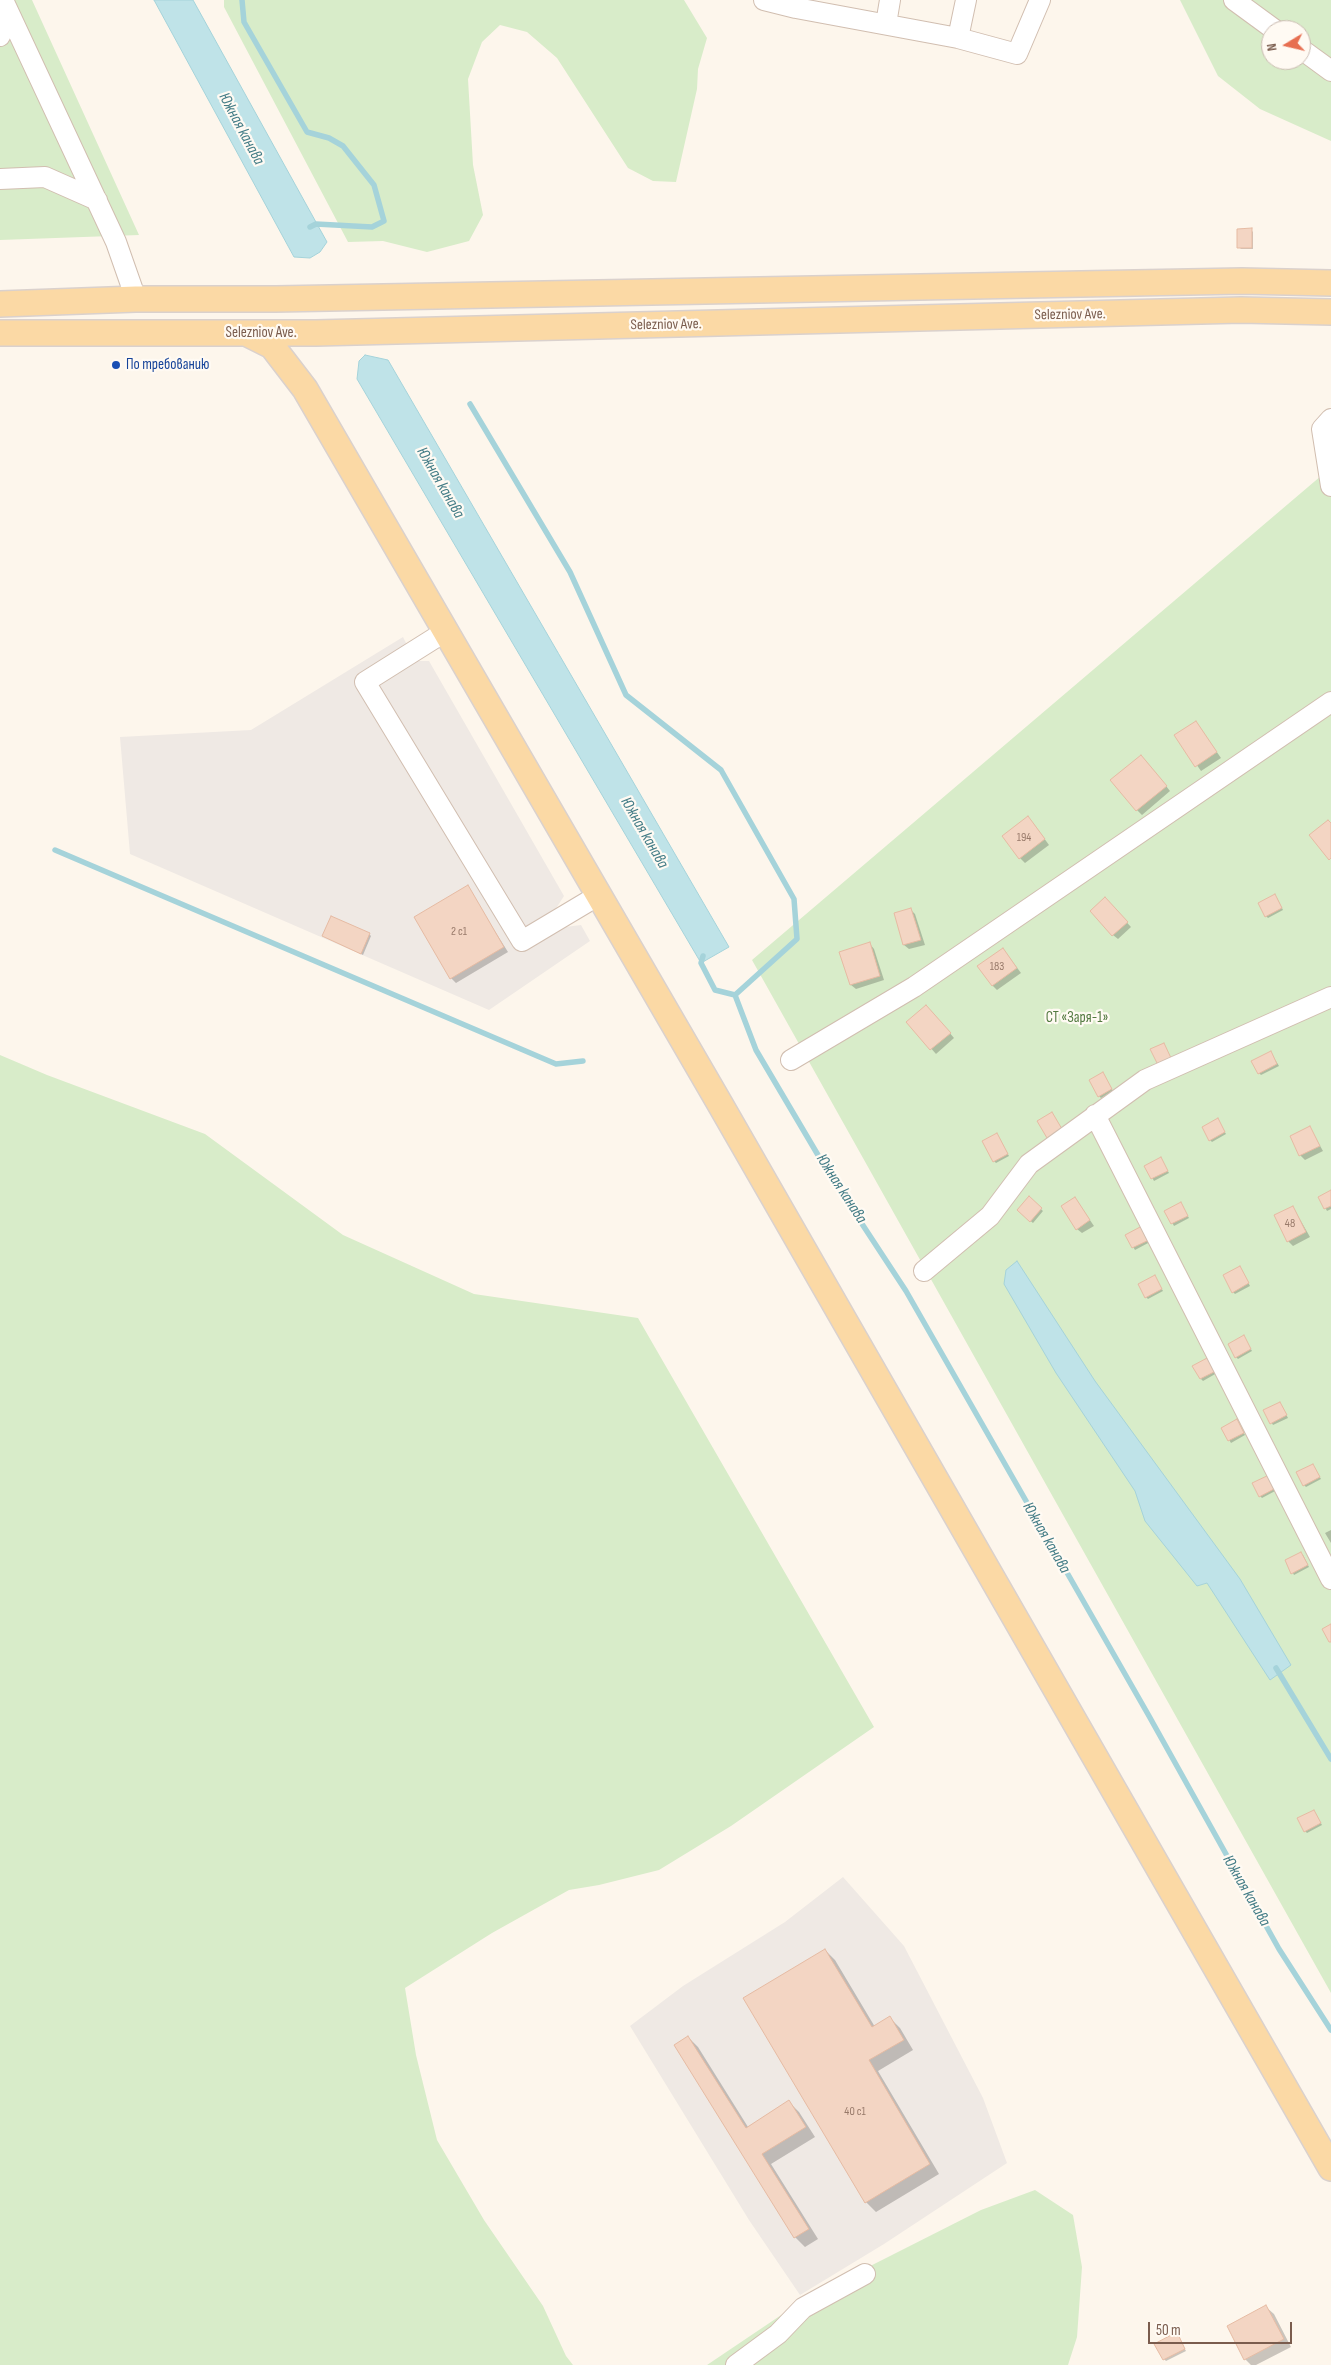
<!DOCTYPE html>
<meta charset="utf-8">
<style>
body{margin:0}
#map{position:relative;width:1331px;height:2365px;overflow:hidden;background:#fdf6ec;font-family:"Sofia Sans Condensed",sans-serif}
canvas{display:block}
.north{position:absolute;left:1261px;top:20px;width:50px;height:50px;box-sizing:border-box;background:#fffaf3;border:1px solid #cabbb1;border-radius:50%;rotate:261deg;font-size:14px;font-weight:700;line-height:20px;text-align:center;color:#7a5c4d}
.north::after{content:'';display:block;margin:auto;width:18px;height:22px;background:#e76f51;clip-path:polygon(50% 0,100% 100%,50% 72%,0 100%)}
.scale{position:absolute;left:1148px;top:2322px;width:144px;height:22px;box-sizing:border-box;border:2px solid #7a5c4d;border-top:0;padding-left:6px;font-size:15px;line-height:18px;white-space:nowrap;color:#7a5c4d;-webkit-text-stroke:4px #fffaf3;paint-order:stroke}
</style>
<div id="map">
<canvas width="1331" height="2365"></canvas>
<div class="north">N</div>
<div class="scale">50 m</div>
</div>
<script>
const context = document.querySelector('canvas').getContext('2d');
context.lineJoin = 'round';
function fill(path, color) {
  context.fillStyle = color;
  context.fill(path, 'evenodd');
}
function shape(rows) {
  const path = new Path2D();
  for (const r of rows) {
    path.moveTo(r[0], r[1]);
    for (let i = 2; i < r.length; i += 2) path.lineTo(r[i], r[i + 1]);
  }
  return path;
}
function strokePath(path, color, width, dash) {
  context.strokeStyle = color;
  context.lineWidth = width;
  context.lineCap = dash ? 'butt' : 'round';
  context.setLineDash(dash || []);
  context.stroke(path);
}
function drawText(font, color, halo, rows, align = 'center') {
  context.font = font + ' "Sofia Sans Condensed",sans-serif';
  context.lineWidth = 4.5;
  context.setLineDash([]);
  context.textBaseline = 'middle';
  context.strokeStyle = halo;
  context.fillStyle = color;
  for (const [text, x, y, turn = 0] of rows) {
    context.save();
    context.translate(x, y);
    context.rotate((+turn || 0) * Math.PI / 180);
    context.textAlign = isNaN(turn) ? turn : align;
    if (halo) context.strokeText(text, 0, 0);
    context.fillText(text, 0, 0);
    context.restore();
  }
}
fill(shape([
 [403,637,415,661,429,661,564,896,555,910,565,927,581,925,590,941,489,1010,130,854,120,737,251,730],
 [843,1877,904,1946,983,2098,1007,2163,884,2244,800,2295,749,2220,630,2026,683,1986,785,1922]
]), '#efe9e4');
fill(shape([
 [0,0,32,0,139,235,0,240],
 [224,0,684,0,707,38,698,69,697,89,676,182,653,181,628,168,557,58,527,32,500,25,482,42,468,79,473,165,483,215,469,241,427,252,383,241,348,242,224,7],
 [1180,0,1331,0,1331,141,1260,109,1218,76],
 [1271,30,1301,30,1301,60,1271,60],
 [1328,470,1331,472,1331,1993,752,960],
 [0,1055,47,1075,205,1134,343,1235,474,1294,638,1318,874,1727,731,1826,659,1870,599,1885,569,1890,492,1933,405,1988,416,2055,437,2140,484,2220,543,2306,566,2356,573,2365,0,2365],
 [1035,2190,1073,2215,1082,2267,1077,2337,1068,2365,707,2365,805,2299,981,2210]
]), '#d8ecc9');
const water = shape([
 [154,0,193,0,327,242,320,252,310,258,294,257,154,0],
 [365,355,388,360,729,947,701,963,357,379,359,361,365,355],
 [1017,1261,1095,1381,1240,1579,1291,1665,1270,1680,1207,1583,1197,1586,1145,1521,1135,1491,1056,1373,1004,1284,1006,1270,1017,1261]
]);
fill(water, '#bfe3e8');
strokePath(water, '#a5d3da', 1);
fill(shape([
 [1251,230,1253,232,1253,249,1241,249,1239,247],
 [1196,722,1221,758,1201,771,1176,735],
 [1146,761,1170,791,1142,815,1137,810],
 [1033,823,1049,845,1025,863,1020,858],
 [467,887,508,952,456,983,451,978],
 [1277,898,1283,910,1268,918,1266,916],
 [1105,899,1131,927,1118,939,1113,935],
 [910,909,915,914,925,945,909,949,904,945,895,914],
 [369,934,371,936,363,955,324,936],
 [870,944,874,949,884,980,856,989,851,985],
 [1003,949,1021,973,997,990,992,985],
 [931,1011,954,1038,936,1054,908,1022],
 [1271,1053,1279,1066,1261,1075,1259,1073],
 [1104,1075,1113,1091,1101,1098,1099,1096],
 [1218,1120,1226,1134,1212,1142,1210,1140],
 [1310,1128,1323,1151,1305,1160,1300,1155],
 [997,1135,1009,1156,996,1163,994,1161],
 [1162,1161,1169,1173,1154,1181,1146,1166],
 [1331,1191,1331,1209,1327,1211,1320,1197],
 [1029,1198,1043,1211,1033,1223,1018,1210],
 [1075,1198,1094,1226,1082,1233,1077,1229],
 [1182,1206,1189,1218,1174,1226,1166,1211],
 [1293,1207,1310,1237,1293,1246,1288,1241],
 [1141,1228,1150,1242,1135,1250,1126,1235],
 [1240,1267,1250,1286,1235,1294,1233,1292],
 [1156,1279,1163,1291,1148,1299,1146,1297],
 [1244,1337,1252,1351,1238,1359,1236,1357],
 [1209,1359,1217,1373,1203,1381,1201,1379],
 [1280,1403,1288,1418,1273,1425,1265,1411],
 [1237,1421,1245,1435,1231,1443,1222,1428],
 [1314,1467,1321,1479,1306,1487,1304,1485],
 [1268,1476,1277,1490,1262,1498,1260,1496],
 [1331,1530,1331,1543,1325,1533],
 [1303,1555,1309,1567,1294,1575,1293,1573],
 [1315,1813,1322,1825,1307,1833,1305,1831],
 [825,1950,835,1960,875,2027,890,2018,900,2028,913,2050,878,2071,939,2174,876,2212,866,2202],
 [688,2037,698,2047,748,2127,789,2102,799,2112,815,2137,771,2164,818,2239,805,2247,795,2237],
 [1266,2307,1274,2314,1291,2347,1256,2365,1251,2365,1245,2359,1228,2326],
 [1178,2336,1186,2351,1166,2361,1164,2359]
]), '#0003');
strokePath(shape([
 [242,0,244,22,307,132,329,138,343,146,374,185,384,221,372,227,316,224,310,227],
 [470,404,570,572,626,695,721,770,794,899,797,939,735,995],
 [55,850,556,1064,583,1061],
 [703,956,701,963,715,990,735,995,756,1050,828,1172,906,1291,1149,1716,1279,1949,1331,2030],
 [1276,1668,1331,1759]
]), '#a5d3da', 5.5);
const building = shape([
 [1252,228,1252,248,1237,248,1237,229,1252,228],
 [1196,721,1217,752,1195,767,1174,735,1196,721],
 [1141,755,1167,786,1136,811,1110,780,1141,755],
 [1028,816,1045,839,1019,859,1002,836,1028,816],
 [1328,820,1331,823,1331,858,1329,860,1309,835,1328,820],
 [468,885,504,947,450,979,414,917,468,885],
 [1275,894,1282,908,1265,917,1258,903,1275,894],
 [1105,897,1128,922,1112,936,1090,911,1105,897],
 [911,908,921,940,903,945,894,913,911,908],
 [331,916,370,933,361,954,322,936,331,916],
 [870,942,880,976,850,985,839,952,870,942],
 [1003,948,1017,968,992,986,977,966,1003,948],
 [926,1005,951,1033,930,1050,906,1022,926,1005],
 [1164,1043,1171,1058,1158,1065,1150,1049,1164,1043],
 [1271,1051,1277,1064,1258,1074,1251,1061,1271,1051],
 [1103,1072,1112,1089,1098,1097,1089,1080,1103,1072],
 [1052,1112,1062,1129,1047,1138,1037,1121,1052,1112],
 [1218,1118,1225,1132,1209,1141,1202,1127,1218,1118],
 [1310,1126,1320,1146,1299,1156,1290,1136,1310,1126],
 [997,1133,1008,1154,993,1162,982,1141,997,1133],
 [1161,1157,1168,1171,1151,1179,1144,1166,1161,1157],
 [1331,1190,1331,1206,1324,1209,1318,1197,1331,1190],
 [1029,1196,1042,1208,1030,1222,1017,1210,1029,1196],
 [1075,1197,1090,1220,1076,1230,1061,1206,1075,1197],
 [1181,1202,1188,1216,1171,1224,1164,1211,1181,1202],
 [1293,1206,1306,1232,1287,1242,1274,1215,1293,1206],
 [1142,1226,1149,1240,1132,1248,1125,1235,1142,1226],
 [1240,1266,1249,1283,1232,1293,1223,1275,1240,1266],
 [1155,1275,1162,1289,1145,1298,1138,1284,1155,1275],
 [1244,1335,1251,1349,1235,1358,1228,1344,1244,1335],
 [1209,1357,1216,1371,1200,1379,1192,1366,1209,1357],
 [1280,1402,1287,1415,1270,1424,1263,1410,1280,1402],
 [1237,1419,1244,1433,1228,1441,1221,1428,1237,1419],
 [1313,1464,1320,1477,1303,1486,1296,1472,1313,1464],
 [1269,1475,1276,1488,1259,1497,1252,1483,1269,1475],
 [1301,1552,1308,1565,1291,1574,1285,1560,1301,1552],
 [1331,1624,1331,1642,1329,1642,1322,1629,1331,1624],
 [1314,1810,1321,1823,1304,1832,1297,1818,1314,1810],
 [825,1949,872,2027,890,2016,904,2040,869,2060,930,2164,865,2203,743,1998,825,1949],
 [688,2036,746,2128,789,2100,806,2127,762,2154,809,2229,794,2238,674,2045,688,2036],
 [1266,2305,1284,2339,1244,2360,1227,2326,1266,2305],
 [1177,2332,1185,2349,1163,2360,1154,2344,1177,2332]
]);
fill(building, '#f3d5c3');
strokePath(building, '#e6bba3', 1);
const minor = shape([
 [3,0,116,242,136,299],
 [764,0,796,8,958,38,966,0],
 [1234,0,1275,30],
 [0,9,5,23,0,36],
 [886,24,890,0],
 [958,38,1017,54,1040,0],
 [1301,49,1331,71],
 [0,179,45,177,97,200],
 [1331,419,1322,429,1331,486],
 [446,631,365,682,522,941,599,895],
 [791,1060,914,987,1331,702],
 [1095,1115,1331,1579],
 [924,1271,990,1216,1029,1164,1145,1080,1331,997],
 [736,2365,778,2334,803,2308,865,2274]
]);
const major = shape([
 [0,304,136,299,276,299,1242,281,1331,283],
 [0,333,316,333,1241,310,1331,312],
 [246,333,272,346,305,389,720,1104,1331,2168]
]);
strokePath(minor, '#d1beb0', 22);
strokePath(major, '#dad1cd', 28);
strokePath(minor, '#fff', 20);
strokePath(major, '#fbd9a5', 25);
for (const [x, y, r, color] of [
 [116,365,5,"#1a4fb4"]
]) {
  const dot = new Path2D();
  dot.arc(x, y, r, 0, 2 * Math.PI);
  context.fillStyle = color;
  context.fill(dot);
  strokePath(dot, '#fffaf3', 2);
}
drawText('12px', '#987a6a', null, [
 ["194",1024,838],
 ["2 с1",459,932],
 ["183",997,967],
 ["48",1290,1224],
 ["40 с1",855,2112]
]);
drawText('15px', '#7a5c4d', '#fffaf3', [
 ["Selezniov Ave.",1070,315,-1],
 ["Selezniov Ave.",666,325,-1],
 ["Selezniov Ave.",261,333]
]);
drawText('15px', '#164399', '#fffaf3', [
 ["По требованию",126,365]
], 'left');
drawText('15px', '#537a41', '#fffaf3', [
 ["СТ «Заря-1»",1077,1018]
]);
drawText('italic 16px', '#437c86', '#fffaf3', [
 ["Южная канава",241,129,62],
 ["Южная канава",440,483,60],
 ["Южная канава",644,833,60],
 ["Южная канава",841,1189,57],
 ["Южная канава",1046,1538,60],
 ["Южная канава",1246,1891,60]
]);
</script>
